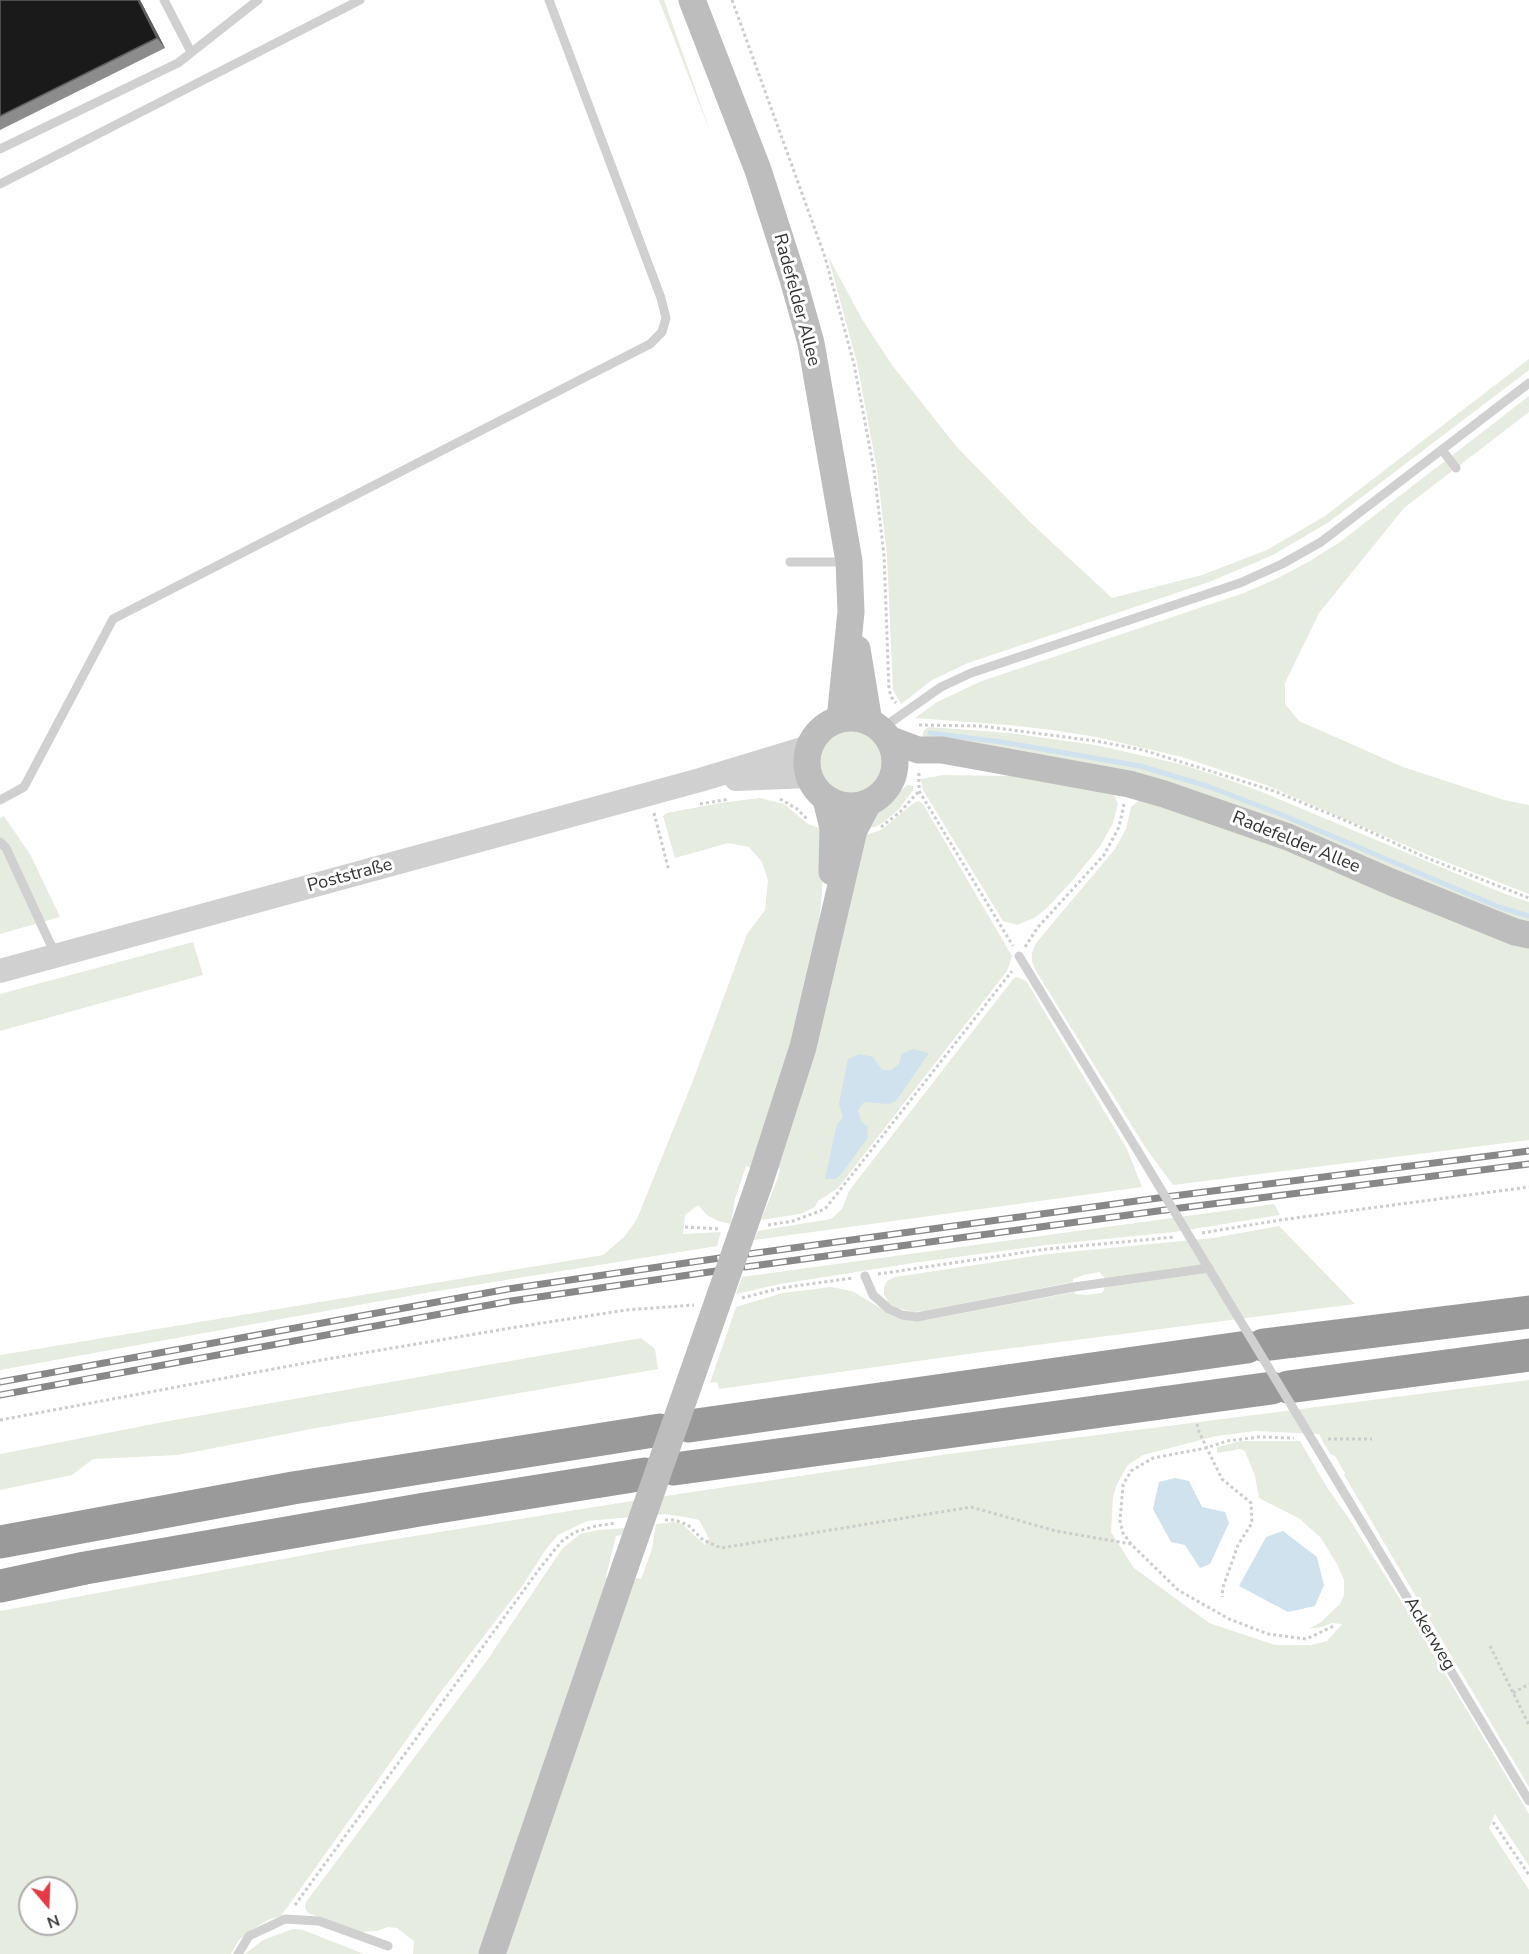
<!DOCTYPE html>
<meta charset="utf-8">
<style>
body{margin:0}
#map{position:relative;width:1529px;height:1954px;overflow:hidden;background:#fff;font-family:"Nunito Sans",sans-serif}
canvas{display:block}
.north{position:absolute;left:18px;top:1876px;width:60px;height:60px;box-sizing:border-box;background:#fff;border:2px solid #adadad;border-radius:50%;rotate:161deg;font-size:16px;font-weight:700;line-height:24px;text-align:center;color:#333}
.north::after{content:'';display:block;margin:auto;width:21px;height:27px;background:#e63946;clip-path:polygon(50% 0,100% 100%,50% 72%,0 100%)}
</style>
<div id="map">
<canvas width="1529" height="1954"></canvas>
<div class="north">N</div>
</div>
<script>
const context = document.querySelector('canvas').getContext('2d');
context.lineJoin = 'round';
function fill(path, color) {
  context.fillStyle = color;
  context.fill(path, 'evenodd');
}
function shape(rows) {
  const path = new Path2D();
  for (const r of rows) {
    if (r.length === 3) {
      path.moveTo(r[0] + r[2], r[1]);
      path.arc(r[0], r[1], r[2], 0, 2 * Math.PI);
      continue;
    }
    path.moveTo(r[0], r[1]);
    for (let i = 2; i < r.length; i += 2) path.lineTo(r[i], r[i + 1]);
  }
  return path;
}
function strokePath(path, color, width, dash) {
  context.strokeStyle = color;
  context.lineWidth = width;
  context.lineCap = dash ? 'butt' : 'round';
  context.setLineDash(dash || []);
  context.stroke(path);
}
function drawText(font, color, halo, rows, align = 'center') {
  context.font = font + ' "Nunito Sans",sans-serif';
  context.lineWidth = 6;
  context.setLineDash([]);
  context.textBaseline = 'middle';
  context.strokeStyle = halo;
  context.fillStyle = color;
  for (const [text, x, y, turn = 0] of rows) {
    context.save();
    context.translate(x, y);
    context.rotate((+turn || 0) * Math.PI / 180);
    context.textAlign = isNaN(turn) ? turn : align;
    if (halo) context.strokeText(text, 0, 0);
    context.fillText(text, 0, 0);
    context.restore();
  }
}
fill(shape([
 [659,0,664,0,711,134],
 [828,256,862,319,892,365,956,446,1031,523,1112,598,1202,575,1267,550,1325,516,1529,359,1529,370,1329,522,1271,556,1209,582,968,663,932,680,901,704,893,690,887,555,877,469,857,363],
 [1529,396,1529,412,1404,508,1319,613,1285,683,1285,704,1299,721,1403,767,1504,800,1529,805,1529,894,1428,855,1266,785,1182,757,1096,737,1053,730,1009,725,915,718,937,702,982,681,1244,593,1278,578,1310,561,1340,542],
 [929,727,1009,733,1095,745,1180,764,1221,777,1262,792,1505,894,1529,902,1529,925,1306,833,921,742,924,730],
 [850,762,35],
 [943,775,1015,776,1113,792,1118,804,1113,823,1101,845,1072,881,1047,908,1034,918,1017,925,1003,921,923,790,921,779],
 [907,785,913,786,913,790,898,810,884,822,875,827,863,828,875,813],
 [760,798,784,804,808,824,825,830,826,840,821,904,817,933,800,1015,754,1168,746,1166,735,1199,731,1224,718,1221,707,1215,698,1205,685,1215,683,1234,721,1232,717,1246,425,1293,0,1370,0,1355,19,1352,603,1255,625,1236,637,1219,694,1078,747,934,765,910,768,880,762,862,749,847,728,843,675,858,663,816,667,813,720,803],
 [1142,798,1194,814,1529,946,1529,1140,1173,1185,1145,1147,1036,971,1032,962,1032,953,1036,943,1115,849,1126,829,1131,807],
 [919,801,923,804,1012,956,1007,971,838,1188,818,1201,815,1207,800,1214,761,1220,779,1175,780,1169,776,1167,862,834,869,834,881,830,915,802],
 [4,816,31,856,60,917,0,934,0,818],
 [193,942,203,975,0,1031,0,994],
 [1017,977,1026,981,1127,1149,1142,1187,754,1240,758,1231,831,1219,842,1209,849,1191,1014,978],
 [1274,1204,1280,1215,1174,1232,1046,1245,913,1263,780,1284,736,1294,742,1277],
 [1279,1226,1355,1304,982,1352,719,1389,717,1382,710,1383,736,1307,783,1293,831,1287,842,1289,854,1292,895,1317,913,1321,926,1320,1075,1292,1075,1294,1086,1295,1102,1293,1105,1287,1104,1277,1099,1272,1084,1275,1073,1279,1073,1282,924,1311,913,1312,897,1308,889,1303,884,1295,884,1287,887,1281,895,1277,1048,1254,1213,1238],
 [641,1338,655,1349,658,1369,311,1429,178,1455,93,1459,72,1475,0,1490,0,1454,169,1421],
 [1529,1380,1529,1787,1344,1475,1345,1473,1335,1456,1330,1454,1319,1434,1255,1431,1216,1436,1143,1455,1127,1466,1117,1484,1113,1497,1111,1532,1134,1568,1209,1623,1275,1645,1311,1645,1327,1641,1342,1624,1332,1623,1322,1627,1309,1629,1321,1622,1340,1604,1344,1595,1344,1580,1337,1564,1321,1538,1300,1519,1259,1498,1255,1476,1245,1451,1240,1449,1217,1453,1217,1447,1241,1441,1300,1441,1328,1489,1348,1517,1410,1615,1529,1814,1529,1866,1495,1814,1489,1828,1529,1890,1529,1954,502,1954,626,1599,636,1578,641,1579,652,1549,656,1524,674,1522,682,1524,705,1545,709,1539,700,1521,696,1519,666,1514,587,1521,558,1535,546,1549,523,1585,437,1697,281,1916,268,1920,253,1929,239,1940,231,1954,0,1954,0,1611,359,1545,632,1501,948,1454],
 [30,1888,66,1888,66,1924,30,1924],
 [625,1528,622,1535,616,1536,606,1576,607,1579,478,1954,413,1954,414,1941,397,1928,388,1927,377,1931,359,1932,308,1913,305,1908,306,1902,488,1659,562,1549,580,1534,598,1530],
 [293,1929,303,1930,364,1954,245,1954,263,1940]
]), '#e6ecdf');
fill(shape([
 [913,1049,929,1053,896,1101,889,1104,864,1102,858,1110,861,1121,868,1127,867,1139,842,1173,835,1179,825,1179,837,1124,843,1118,839,1104,848,1059,860,1054,873,1057,882,1070,891,1070,899,1064,902,1054],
 [1175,1478,1189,1481,1202,1507,1225,1512,1229,1523,1210,1564,1200,1568,1185,1545,1171,1542,1153,1509,1159,1482],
 [1283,1531,1317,1557,1324,1585,1315,1606,1288,1612,1239,1586,1266,1537]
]), '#cfe2ee');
strokePath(shape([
 [930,733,1002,742,1140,766,1207,786,1280,814,1499,907,1529,916]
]), '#cfe2ee', 5);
strokePath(shape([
 [732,0,825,257,854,364,874,470,884,555,889,690,892,698,896,703],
 [919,725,981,726,1096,741,1143,750,1274,791,1349,822,1427,858,1529,898],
 [919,773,919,791,1013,946],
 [780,799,797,809,808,820],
 [700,804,729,799],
 [654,813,669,871],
 [881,827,900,812,919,791],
 [1025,947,1038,927,1104,855,1119,827,1124,804],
 [768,1225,793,1221,825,1209,1012,971],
 [685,1227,720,1229],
 [1202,1233,1280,1220,1529,1187],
 [878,1274,1047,1249,1175,1237],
 [742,1298,781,1288,853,1278],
 [0,1420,327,1359,517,1327,626,1310,694,1305],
 [1197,1424,1199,1432,1222,1479,1251,1503,1252,1523,1238,1545,1223,1587,1222,1597],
 [1328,1439,1372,1439],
 [665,1520,675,1520,688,1525,703,1540,721,1548,971,1507,1056,1531,1131,1544,1178,1590,1229,1619,1268,1634,1306,1639,1334,1626],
 [1131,1544,1123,1533,1120,1521,1123,1485,1131,1471,1141,1465,1153,1458,1206,1448,1227,1441,1259,1437,1294,1438],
 [1490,1646,1529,1725],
 [1513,1693,1529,1684],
 [1493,1822,1529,1875],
 [295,1905,540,1568,561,1542,575,1532,596,1526,616,1523]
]), '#cdcdcd', 3, [3, 3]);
strokePath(shape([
 [164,0,191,52],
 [0,149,178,63,258,0],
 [0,184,360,0],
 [1442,450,1456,468],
 [790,562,846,562],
 [881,729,941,687,971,673,1240,583,1282,564,1321,542,1529,383],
 [0,800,24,787,113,619,650,344,662,332,666,318,661,298,549,0],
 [0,842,6,848,56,956],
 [1019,956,1136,1148],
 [865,1276,873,1295,889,1309,902,1315,917,1317,1074,1287,1209,1268],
 [1328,1466,1529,1801],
 [238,1954,249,1936,285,1919,319,1921,388,1946]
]), '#d0d0d0', 9);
strokePath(shape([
 [736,779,809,776],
 [0,971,700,780,809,747]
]), '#d0d0d0', 24);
strokePath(shape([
 [692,0,758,170,793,279,811,343,849,561,851,612,840,719],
 [857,649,869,722],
 [851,762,44],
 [889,739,918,750,942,750,1129,784,1164,794,1288,837,1391,882,1515,932,1529,935],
 [826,799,833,828,832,872],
 [759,1184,803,1047,854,830,868,803],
 [492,1954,625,1567]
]), '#bdbdbd', 27);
strokePath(shape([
 [1263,1345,1529,1312],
 [1288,1387,1529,1355],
 [689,1426,1247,1347],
 [674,1469,1272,1388],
 [0,1542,293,1488,660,1430],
 [0,1586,85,1568,425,1509,645,1474]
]), '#9a9a9a', 33);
const rail = shape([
 [749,1254,1173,1196,1529,1151],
 [745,1267,1180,1208,1529,1164],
 [0,1382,508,1289,720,1258],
 [0,1395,511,1301,716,1271]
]);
strokePath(rail, '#888', 7);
strokePath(rail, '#fff', 4.5, [14]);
strokePath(shape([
 [1136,1148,1328,1466]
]), '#d0d0d0', 9);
strokePath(shape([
 [625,1567,759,1184]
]), '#bdbdbd', 27);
fill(shape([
 [0,0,140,0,165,48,0,130]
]), '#8c8c8c');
fill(shape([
 [138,0,140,0,165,48,157,38]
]), '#5f5f5f');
const building = shape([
 [0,0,138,0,157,38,0,116,0,0]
]);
fill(building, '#1a1a1a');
strokePath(building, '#5f5f5f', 1.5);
drawText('18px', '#333', '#fff', [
 ["Radefelder Allee",796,300,75],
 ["Radefelder Allee",1296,843,22],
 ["Poststraße",350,876,-15],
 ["Ackerweg",1429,1634,59]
]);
</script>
